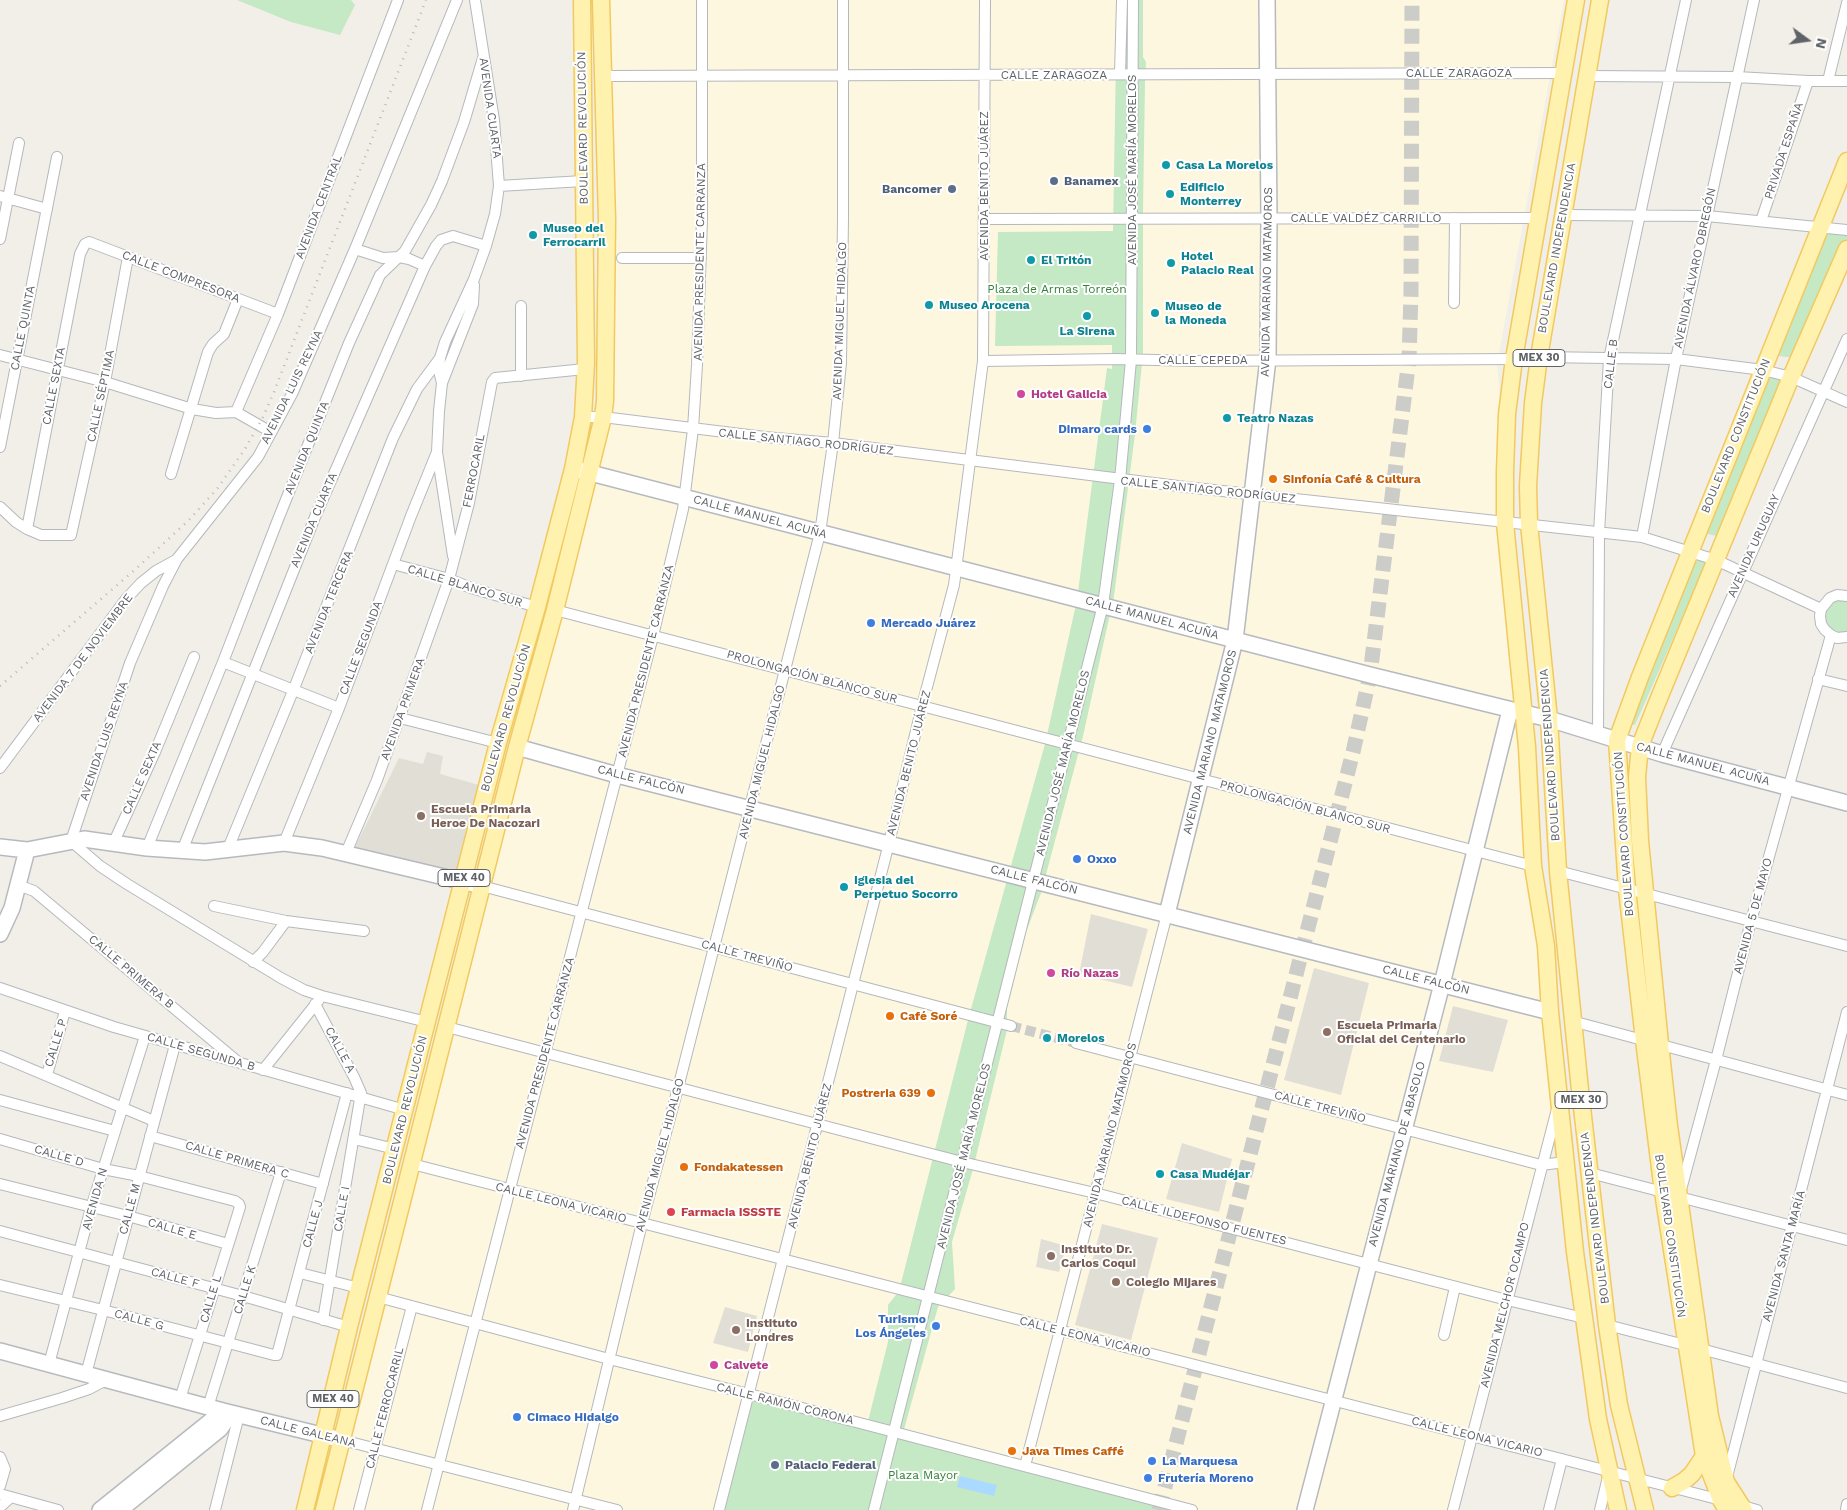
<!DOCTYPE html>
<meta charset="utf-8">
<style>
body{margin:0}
#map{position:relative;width:1847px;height:1510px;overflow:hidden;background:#f1efe8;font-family:"Work Sans",sans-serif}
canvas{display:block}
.north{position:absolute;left:1782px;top:15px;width:50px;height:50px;-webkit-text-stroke:4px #fff;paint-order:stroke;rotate:104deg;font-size:14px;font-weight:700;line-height:20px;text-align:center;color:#5f6368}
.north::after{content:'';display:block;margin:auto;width:18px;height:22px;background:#5f6368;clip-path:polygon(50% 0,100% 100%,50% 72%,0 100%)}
</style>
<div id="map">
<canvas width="1847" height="1510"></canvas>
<div class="north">N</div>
</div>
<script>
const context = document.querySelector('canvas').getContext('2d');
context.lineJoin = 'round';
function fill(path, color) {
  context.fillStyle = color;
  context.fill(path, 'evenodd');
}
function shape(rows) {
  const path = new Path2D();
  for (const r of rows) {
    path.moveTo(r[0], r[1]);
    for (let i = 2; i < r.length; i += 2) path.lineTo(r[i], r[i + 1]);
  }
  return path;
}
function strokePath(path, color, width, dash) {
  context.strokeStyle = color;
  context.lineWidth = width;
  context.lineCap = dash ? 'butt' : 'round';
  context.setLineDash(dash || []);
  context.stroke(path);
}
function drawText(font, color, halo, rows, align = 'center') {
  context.font = font + ' "Work Sans",sans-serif';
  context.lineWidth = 4;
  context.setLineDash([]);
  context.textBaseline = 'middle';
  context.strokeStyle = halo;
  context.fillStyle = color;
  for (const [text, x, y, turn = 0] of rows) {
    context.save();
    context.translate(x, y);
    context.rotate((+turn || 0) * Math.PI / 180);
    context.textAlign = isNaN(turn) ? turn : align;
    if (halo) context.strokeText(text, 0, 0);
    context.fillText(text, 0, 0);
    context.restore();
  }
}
fill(shape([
 [603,0,1564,0,1497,364,1558,1093,1450,1510,317,1510,597,431]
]), '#fef7e0');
fill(shape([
 [427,752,443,756,440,774,479,785,456,875,355,847,399,758,423,764],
 [1091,914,1148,929,1132,987,1079,974],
 [1314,968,1369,983,1341,1095,1284,1080],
 [1453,1006,1508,1020,1493,1072,1439,1061],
 [1182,1143,1232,1159,1219,1212,1166,1199],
 [1102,1224,1158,1238,1131,1340,1075,1325],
 [1041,1239,1066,1246,1059,1272,1036,1267],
 [725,1307,757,1316,748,1352,713,1343]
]), '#e1ded6');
fill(shape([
 [237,0,351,0,355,5,340,35,291,22],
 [1117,0,1143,0,1143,57,1146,62,1145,82,1143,212,1143,353,1135,434,1114,596,1083,736,1041,893,1026,932,1007,1007,1007,1030,973,1169,952,1242,955,1289,938,1307,903,1433,1191,1510,722,1510,750,1396,867,1425,888,1342,888,1305,899,1291,969,1016,1045,744,1077,600,1107,368,1112,369,1112,345,995,346,998,232,1113,231],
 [1832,232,1847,235,1847,240,1798,353,1795,358,1779,356,1777,351,1827,235],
 [1770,377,1781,379,1784,384,1719,533,1717,536,1707,534,1712,508,1766,379],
 [1699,560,1705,562,1705,566,1635,725,1631,724,1639,691,1695,562],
 [1847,599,1847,633,1836,633,1831,630,1824,620,1825,609,1833,600]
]), '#c5e8c5');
fill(shape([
 [960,1476,997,1485,994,1496,957,1487]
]), '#aadaff');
strokePath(shape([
 [1011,1026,1076,1043]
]), '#ccccc8', 10, [10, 5]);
strokePath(shape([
 [1159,1510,1353,752,1370,675,1409,359,1411,293,1412,0]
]), '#ccccc8', 15, [15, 8]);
const street = shape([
 [1120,74,1122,0],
 [604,76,1563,73],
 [1587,76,1737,77,1808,81,1847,81],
 [1828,81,1847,3],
 [499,186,583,181],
 [0,196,47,209],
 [1563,215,1707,216,1847,230],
 [985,219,1538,218],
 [1761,221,1808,81],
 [0,239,19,143],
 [355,249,383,258,399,257,409,259,425,266],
 [622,258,701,258],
 [1454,303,1455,218],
 [521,306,521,376],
 [0,355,105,382,192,409,216,413,236,412],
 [1539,357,1676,359,1763,370,1791,377,1847,402],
 [983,361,1116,359,1196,361,1514,359],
 [442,383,439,371,440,358,445,342,474,279,486,246,495,214,499,186,494,120,475,0],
 [236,412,278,314,398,0],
 [236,412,271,432],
 [583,417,603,417,765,437,833,443,1186,487,1642,537,1716,560,1821,609],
 [0,447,57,157],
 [171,474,208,352,213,344,224,334,238,299],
 [0,507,16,522,27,529,41,535,71,535,105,382,128,257],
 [27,529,80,254,85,244,89,242,278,314],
 [1642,537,1676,359,1754,0],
 [453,556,437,452,439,411,442,383,473,304,474,285],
 [393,564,449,579,471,588,537,607],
 [1847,596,1837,595,1830,598,1821,609,1820,616,1821,624,1825,630,1831,635,1837,638,1847,637],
 [555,610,1533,866],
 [1831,635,1751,921,1716,1060,1679,1197,1847,1240],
 [223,662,339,708],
 [1818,679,1847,686],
 [400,718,498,743],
 [1598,735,1599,533,1609,359,1686,0],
 [1662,754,1847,339],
 [0,768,126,599,141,583,156,571,176,560],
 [284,843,339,708,411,516,437,452],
 [113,844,155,752,194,657],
 [147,848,223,662,277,522,349,343,380,275,405,251,431,205,442,181,464,122,483,58],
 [182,851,315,517,425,266,436,246,441,240,453,236,486,246],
 [227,851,293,691,393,438,417,389,440,358],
 [346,853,377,780,449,579,469,503,492,382,495,378,585,369],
 [1558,871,1847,946],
 [18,885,34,891,237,1061],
 [482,886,1011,1026],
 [214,906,286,921,364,931],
 [253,962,263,952,286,921],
 [0,988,114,1027,405,1110],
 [315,1004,354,1077,361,1093,323,1320],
 [1572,1021,1847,1095],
 [427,1022,322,996,304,990,281,978,127,884,100,866,71,841,130,663,163,586,177,559,258,457,292,394,355,249,457,0],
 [447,1027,962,1162,1095,1193,1507,1300,1584,1318],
 [1076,1043,1541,1165,1565,1162],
 [0,1056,154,1121],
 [263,1070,319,1000],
 [47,1075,65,1011],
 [0,1100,115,1131],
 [150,1136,323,1184],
 [0,1139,103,1169,139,1176,235,1201,239,1204,240,1207,180,1399],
 [354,1139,395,1149],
 [412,1164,1725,1501],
 [1590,1173,1663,1192],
 [0,1184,128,1216,228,1244],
 [0,1231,243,1296,349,1327],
 [300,1273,359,1288],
 [0,1285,103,1310,274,1355,277,1355,347,1093],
 [378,1297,609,1359,749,1394,1192,1510],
 [1607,1325,1685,1345],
 [1444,1335,1455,1287],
 [1701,1349,1847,1388],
 [49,1364,91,1208,145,1036],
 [86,1374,175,1045],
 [208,1407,281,1172],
 [0,1416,62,1398,89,1389,106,1380],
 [342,1440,617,1510],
 [0,1457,5,1469,0,1486],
 [1025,1466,1167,914],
 [1727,1477,1847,1012],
 [0,1494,58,1510],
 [1739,1505,1757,1510],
 [0,1507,11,1497],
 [215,1510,239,1415],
 [359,1510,412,1306],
 [427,1510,653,636,683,509,693,429,697,365,702,219,702,0],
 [573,1510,642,1223,678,1088,820,533,833,443,841,363,843,219,843,0],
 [719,1510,889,843,922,706,954,585,983,361,985,0],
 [874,1510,1103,605,1120,480,1131,360,1133,0],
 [1453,1510,1557,1109],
 [1549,1510,1562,1459],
 [1600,1510,1608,1477],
 [1846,1510,1847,1504]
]);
const secondary = shape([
 [579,470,1370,675,1549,719,1662,754,1847,803],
 [517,747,617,775,1550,1012],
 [0,847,27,850,84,839,147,848,205,852,284,843,322,848,482,886],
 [1167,914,1235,640,1268,359,1269,219,1267,0],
 [0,934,12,908,27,850],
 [0,1351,223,1411,342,1440],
 [100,1510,223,1411],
 [120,1510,220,1429,231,1413],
 [1305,1510,1442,984,1510,710]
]);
const primary = shape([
 [1576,0,1514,359,1507,414,1505,472,1505,523,1527,747,1533,866,1546,946,1550,1012,1575,1252,1598,1419,1618,1510],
 [1600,0,1539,357,1533,403,1528,486,1529,524,1549,719,1558,871,1580,1090,1607,1325,1619,1405,1645,1510],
 [1672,1488,1684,1481,1692,1474,1704,1456],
 [305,1510,349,1327,498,743,537,607,573,469,583,417,586,363,582,0],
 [324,1510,517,747,555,610,603,417,605,401,607,220,601,0],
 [1727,1510,1721,1500,1704,1456,1663,1192,1644,1040,1627,889,1617,740,1640,677,1847,161],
 [1744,1510,1726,1482,1710,1416,1669,1126,1660,1044,1640,841,1637,777,1640,746,1657,703,1791,377,1847,249]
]);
strokePath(street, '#b5b8bc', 12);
strokePath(secondary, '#b6babf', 18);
strokePath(primary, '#f2c960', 19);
strokePath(street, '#fff', 10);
strokePath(secondary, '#fff', 15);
strokePath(primary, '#fff2af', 16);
strokePath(shape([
 [0,686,137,568,189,520,217,489,245,449,263,417,274,392,426,0]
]), '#b6b7b8', 2.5, [1, 6]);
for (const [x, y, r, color] of [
 [1166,165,5,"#0f9aa8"],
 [1054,181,5,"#5c6f8a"],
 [952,189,5,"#5c6f8a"],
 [1170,194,5,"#0f9aa8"],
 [533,235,5,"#0f9aa8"],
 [1031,260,5,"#0f9aa8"],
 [1171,263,5,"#0f9aa8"],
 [929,305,5,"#0f9aa8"],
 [1155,313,5,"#0f9aa8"],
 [1087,316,5,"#0f9aa8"],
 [1021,394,5,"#d1479c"],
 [1227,418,5,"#0f9aa8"],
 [1147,429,5,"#3f7fe0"],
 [1273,479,5,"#e8710a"],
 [871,623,5,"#3f7fe0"],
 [421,816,5,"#8d6e63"],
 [1077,859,5,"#3f7fe0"],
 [844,887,5,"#0f9aa8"],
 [1051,973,5,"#d1479c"],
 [890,1016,5,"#e8710a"],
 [1327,1032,5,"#8d6e63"],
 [1047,1038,5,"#0f9aa8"],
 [931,1093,5,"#e8710a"],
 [684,1167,5,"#e8710a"],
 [1160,1174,5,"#0f9aa8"],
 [671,1212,5,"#e0444e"],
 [1051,1256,5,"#8d6e63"],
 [1116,1282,5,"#8d6e63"],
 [936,1326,5,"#3f7fe0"],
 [736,1330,5,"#8d6e63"],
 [714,1365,5,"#d1479c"],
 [517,1417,5,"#3f7fe0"],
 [1012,1451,5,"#e8710a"],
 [1152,1461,5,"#3f7fe0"],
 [775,1465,5,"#5c6f8a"],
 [1148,1478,5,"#3f7fe0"]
]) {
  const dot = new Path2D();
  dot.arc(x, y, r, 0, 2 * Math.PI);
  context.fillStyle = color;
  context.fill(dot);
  strokePath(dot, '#fff', 2);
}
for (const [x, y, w] of [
 [1539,358,52],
 [464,878,52],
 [1581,1100,52],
 [333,1399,52]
]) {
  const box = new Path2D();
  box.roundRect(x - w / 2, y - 8.5, w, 17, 4);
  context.fillStyle = '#fff';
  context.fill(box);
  strokePath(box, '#5f6368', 1);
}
drawText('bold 11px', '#5f6368', null, [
 ["MEX 30",1539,358],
 ["MEX 40",464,878],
 ["MEX 30",1581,1100],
 ["MEX 40",333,1399]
]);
drawText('12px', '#5f6368', '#fff', [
 ["CALLE ZARAGOZA",1459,73],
 ["CALLE ZARAGOZA",1054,75],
 ["AVENIDA CUARTA",490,108,82],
 ["BOULEVARD REVOLUCIÓN",583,128,-91],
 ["PRIVADA ESPAÑA",1784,151,-72],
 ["AVENIDA JOSÉ MARÍA MORELOS",1132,170,-90],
 ["AVENIDA BENITO JUÁREZ",984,186,-90],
 ["AVENIDA CENTRAL",319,207,-69],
 ["CALLE VALDÉZ CARRILLO",1366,218],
 ["BOULEVARD INDEPENDENCIA",1557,248,-80],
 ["AVENIDA PRESIDENTE CARRANZA",700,262,-89],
 ["AVENIDA ÁLVARO OBREGÓN",1695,268,-78],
 ["CALLE COMPRESORA",181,277,21],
 ["AVENIDA MARIANO MATAMOROS",1267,282,-89],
 ["AVENIDA MIGUEL HIDALGO",840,321,-88],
 ["CALLE QUINTA",23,328,-79],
 ["CALLE CEPEDA",1203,360],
 ["CALLE B",1611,364,-83],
 ["CALLE SEXTA",54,386,-79],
 ["AVENIDA LUIS REYNA",292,387,-64],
 ["CALLE SÉPTIMA",101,396,-78],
 ["BOULEVARD CONSTITUCIÓN",1736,436,-68],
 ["CALLE SANTIAGO RODRÍGUEZ",806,442,6],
 ["AVENIDA QUINTA",307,448,-68],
 ["FERROCARIL",474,471,-79],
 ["CALLE SANTIAGO RODRÍGUEZ",1208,490,6],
 ["CALLE MANUEL ACUÑA",760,517,15],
 ["AVENIDA CUARTA",314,520,-67],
 ["AVENIDA URUGUAY",1754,546,-66],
 ["CALLE BLANCO SUR",465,586,17],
 ["AVENIDA TERCERA",329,602,-68],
 ["CALLE MANUEL ACUÑA",1152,618,15],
 ["CALLE SEGUNDA",361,648,-69],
 ["AVENIDA 7 DE NOVIEMBRE",83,658,-53],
 ["AVENIDA PRESIDENTE CARRANZA",646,661,-76],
 ["PROLONGACIÓN BLANCO SUR",812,677,15],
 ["AVENIDA PRIMERA",403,709,-70],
 ["BOULEVARD REVOLUCIÓN",506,718,-74],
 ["AVENIDA LUIS REYNA",104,741,-71],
 ["AVENIDA MARIANO MATAMOROS",1210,742,-76],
 ["BOULEVARD INDEPENDENCIA",1550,755,-94],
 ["AVENIDA MIGUEL HIDALGO",762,762,-76],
 ["AVENIDA BENITO JUÁREZ",909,763,-76],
 ["AVENIDA JOSÉ MARÍA MORELOS",1063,763,-76],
 ["CALLE MANUEL ACUÑA",1703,764,15],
 ["CALLE SEXTA",142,778,-66],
 ["CALLE FALCÓN",641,780,14],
 ["PROLONGACIÓN BLANCO SUR",1305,807,15],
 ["BOULEVARD CONSTITUCIÓN",1624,834,-94],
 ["CALLE FALCÓN",1034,880,14],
 ["AVENIDA 5 DE MAYO",1753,916,-75],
 ["CALLE TREVIÑO",747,956,15],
 ["CALLE PRIMERA B",131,972,40],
 ["CALLE FALCÓN",1426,980,14],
 ["CALLE P",56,1043,-73],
 ["CALLE A",340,1050,62],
 ["CALLE SEGUNDA B",201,1052,16],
 ["AVENIDA PRESIDENTE CARRANZA",545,1053,-75],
 ["CALLE TREVIÑO",1320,1107,15],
 ["BOULEVARD REVOLUCIÓN",405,1110,-76],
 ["AVENIDA MARIANO MATAMOROS",1110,1135,-76],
 ["AVENIDA MARIANO DE ABASOLO",1397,1154,-75],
 ["AVENIDA MIGUEL HIDALGO",660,1155,-75],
 ["CALLE D",59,1156,16],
 ["AVENIDA BENITO JUÁREZ",810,1156,-76],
 ["AVENIDA JOSÉ MARÍA MORELOS",964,1156,-76],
 ["CALLE PRIMERA C",237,1160,16],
 ["AVENIDA N",95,1199,-74],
 ["CALLE LEONA VICARIO",561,1203,14],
 ["CALLE M",130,1209,-75],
 ["CALLE I",342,1209,-80],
 ["BOULEVARD INDEPENDENCIA",1595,1218,-97],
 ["CALLE ILDEFONSO FUENTES",1204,1221,14],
 ["CALLE J",313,1224,-75],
 ["CALLE E",172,1229,16],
 ["BOULEVARD CONSTITUCIÓN",1670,1236,82],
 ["AVENIDA SANTA MARÍA",1784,1256,-75],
 ["CALLE F",175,1278,15],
 ["CALLE K",245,1290,-73],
 ["CALLE L",211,1299,-73],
 ["AVENIDA MELCHOR OCAMPO",1505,1305,-76],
 ["CALLE G",139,1320,15],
 ["CALLE LEONA VICARIO",1085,1337,14],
 ["CALLE RAMÓN CORONA",785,1404,14],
 ["CALLE FERROCARRIL",385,1408,-76],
 ["CALLE GALEANA",308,1432,14],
 ["CALLE LEONA VICARIO",1477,1437,14]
]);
drawText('bold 12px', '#0d838f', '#fff', [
 ["Casa La Morelos",1176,165],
 ["Edificio",1180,187],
 ["Monterrey",1180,201],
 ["Museo del",543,228],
 ["Ferrocarril",543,242],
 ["Hotel",1181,256],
 ["Palacio Real",1181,270],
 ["El Tritón",1041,260],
 ["Museo Arocena",939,305],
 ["Museo de",1165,306],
 ["la Moneda",1165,320],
 ["La Sirena",1087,331,"center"],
 ["Teatro Nazas",1237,418],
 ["Iglesia del",854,880],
 ["Perpetuo Socorro",854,894],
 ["Morelos",1057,1038],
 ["Casa Mudéjar",1170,1174]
], 'left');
drawText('bold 12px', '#4e5e75', '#fff', [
 ["Banamex",1064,181],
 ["Bancomer",942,189,"right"],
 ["Palacio Federal",785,1465]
], 'left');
drawText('12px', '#348238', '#fff', [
 ["Plaza de Armas Torreón",1057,289],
 ["Plaza Mayor",923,1475]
]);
drawText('bold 12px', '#b23c85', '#fff', [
 ["Hotel Galicia",1031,394],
 ["Río Nazas",1061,973],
 ["Calvete",724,1365]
], 'left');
drawText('bold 12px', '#366cbe', '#fff', [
 ["Dimaro cards",1137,429,"right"],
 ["Mercado Juárez",881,623],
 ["Oxxo",1087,859],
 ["Turismo",926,1319,"right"],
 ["Los Ángeles",926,1333,"right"],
 ["Cimaco Hidalgo",527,1417],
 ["La Marquesa",1162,1461],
 ["Frutería Moreno",1158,1478]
], 'left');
drawText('bold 12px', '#c56008', '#fff', [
 ["Sinfonía Café & Cultura",1283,479],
 ["Café Soré",900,1016],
 ["Postreria 639",921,1093,"right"],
 ["Fondakatessen",694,1167],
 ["Java Times Caffé",1022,1451]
], 'left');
drawText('bold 12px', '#785e54', '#fff', [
 ["Escuela Primaria",431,809],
 ["Heroe De Nacozari",431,823],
 ["Escuela Primaria",1337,1025],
 ["Oficial del Centenario",1337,1039],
 ["Instituto Dr.",1061,1249],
 ["Carlos Coqui",1061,1263],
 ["Colegio Mijares",1126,1282],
 ["Instituto",746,1323],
 ["Londres",746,1337]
], 'left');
drawText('bold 12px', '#be3a42', '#fff', [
 ["Farmacia ISSSTE",681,1212]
], 'left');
</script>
